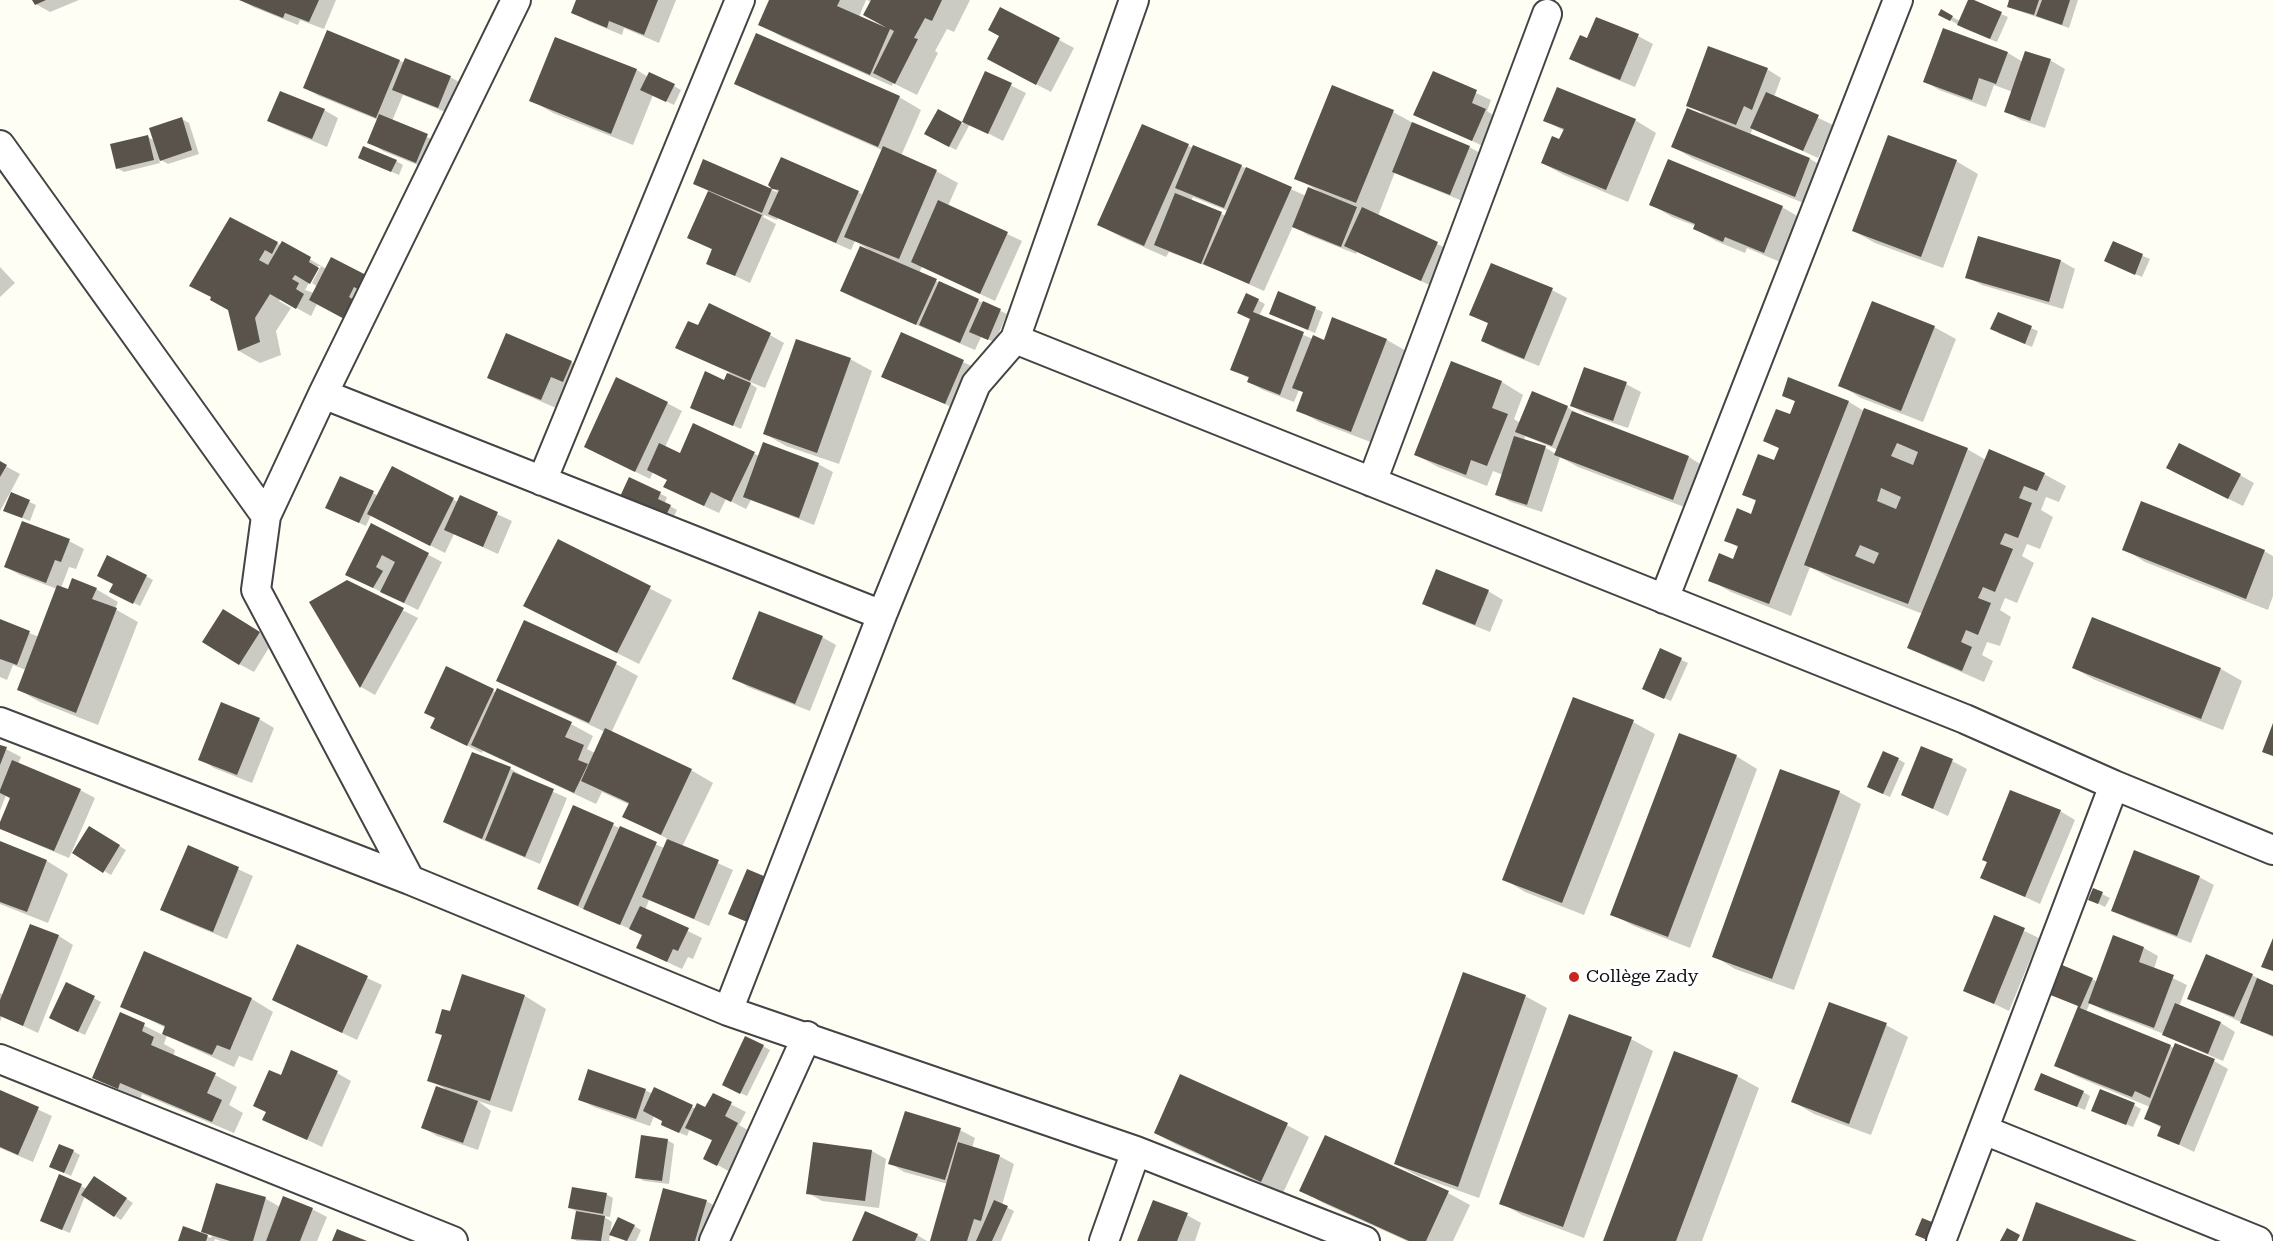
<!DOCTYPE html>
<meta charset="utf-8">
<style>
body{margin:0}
canvas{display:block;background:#fffef4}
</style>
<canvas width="2273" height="1241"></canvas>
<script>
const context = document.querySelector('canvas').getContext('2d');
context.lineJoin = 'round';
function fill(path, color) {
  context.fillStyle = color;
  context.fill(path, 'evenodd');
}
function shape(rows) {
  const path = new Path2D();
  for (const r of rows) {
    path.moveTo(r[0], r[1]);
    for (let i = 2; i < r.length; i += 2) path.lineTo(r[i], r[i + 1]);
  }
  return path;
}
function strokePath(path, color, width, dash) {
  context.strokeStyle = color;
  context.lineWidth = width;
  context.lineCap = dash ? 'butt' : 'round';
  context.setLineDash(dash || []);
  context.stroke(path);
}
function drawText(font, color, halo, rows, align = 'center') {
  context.font = font + ' "Roboto Serif",serif';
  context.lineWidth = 6;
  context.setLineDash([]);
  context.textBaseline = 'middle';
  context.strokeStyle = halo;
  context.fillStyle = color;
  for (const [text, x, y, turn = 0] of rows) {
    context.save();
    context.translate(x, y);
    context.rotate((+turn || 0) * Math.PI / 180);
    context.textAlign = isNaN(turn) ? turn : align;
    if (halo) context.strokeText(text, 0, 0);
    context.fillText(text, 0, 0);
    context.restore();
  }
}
fill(shape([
 [34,0,79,0,50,12,36,4],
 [241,0,336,0,324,29,300,20,298,25,253,7],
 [578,0,676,0,659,43,624,28,622,35,588,21,573,12],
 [771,0,866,0,859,17,885,29,886,27,871,2,867,0,970,0,954,32,947,29,935,51,938,53,917,95,893,83,892,86,782,37,760,24],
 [1970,0,2008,17,1997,42,1965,29,1947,18,1941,11,1960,21],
 [2011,0,2078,0,2069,28,2016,10,2009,6],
 [1001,9,1074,48,1051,92,1003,67],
 [1944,30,2008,53,2023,62,2050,60,2065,69,2045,128,2021,120,2006,111,2013,92,1994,85,1986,107,1939,90,1925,81],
 [757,35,899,97,921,110,901,156,936,171,958,183,948,206,1022,241,995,301,922,267,919,273,1007,314,995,342,981,337,975,350,856,299,842,291,869,250,855,241,851,250,778,218,777,220,764,215,763,217,776,224,750,283,708,263,713,250,689,238,709,191,695,183,704,161,779,193,770,185,858,192,863,195,882,150,757,95,736,83],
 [1638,36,1653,44,1635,87,1586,67,1571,59,1588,40],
 [556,39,637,70,648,77,650,74,674,86,681,90,674,105,653,95,633,145,553,113,531,100],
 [399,61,450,77,465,85,453,115,403,95,392,121,442,144,430,170,383,151,369,142,378,120,319,96,305,88],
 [1767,69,1781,78,1774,97,1833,125,1818,158,1753,128,1750,135,1810,159,1831,171,1816,208,1694,159,1673,147,1702,113,1688,105],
 [986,73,1026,93,1003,141,970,124,956,150,926,134,938,111,963,124],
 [1433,73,1491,100,1487,111,1499,119,1487,148,1415,114],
 [324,110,338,118,327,147,284,129,269,121],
 [1393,112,1415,124,1469,147,1484,155,1465,202,1408,179,1395,172,1378,216,1452,251,1436,288,1357,252,1356,254,1308,235,1293,226,1264,291,1217,270,1169,252,1166,257,1121,237,1099,225,1143,126,1193,148,1241,166,1306,196,1320,192,1296,178],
 [1193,197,1228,211,1226,216,1191,201],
 [182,119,189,123,199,154,168,164,159,159,160,163,124,172,117,168,148,137,155,141],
 [1545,120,1635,120,1656,133,1628,202,1564,175,1542,163,1560,141,1564,131],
 [367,161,396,161,403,165,399,175],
 [1956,161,1978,174,1943,268,1875,243,1854,231],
 [1651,204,1782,207,1804,220,1785,264,1747,248,1745,253,1716,241,1695,229,1696,226,1672,217],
 [230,219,281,245,282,243,376,298,362,307,317,304,311,316,280,299,279,301,291,308,276,331,281,355,260,363,239,351],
 [318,266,321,266,312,283,318,287,314,293,305,290],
 [2113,243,2150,259,2142,277,2112,264],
 [2061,261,2075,269,2063,309,1982,285,1967,277],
 [1492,265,1552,290,1567,298,1539,366,1497,349,1483,341,1489,324,1471,314],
 [0,267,15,283,0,297],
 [1279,293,1323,312,1315,333,1271,314],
 [1258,300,1265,304,1259,316,1313,339,1325,341,1387,340,1408,352,1373,443,1319,422,1298,410,1304,393,1299,390,1294,402,1263,390,1249,382,1250,379,1232,369,1252,319,1245,316],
 [1998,314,2038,331,2032,347,1998,333],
 [699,327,770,335,784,343,765,388,750,382,749,383,757,388,741,429,697,409,725,382,729,372,677,348],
 [1934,327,1956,339,1923,422,1861,398,1840,385],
 [902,334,978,369,960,411,883,376],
 [850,359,872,371,839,464,786,446,765,434],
 [571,362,585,371,578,389,566,384,556,408,503,385,489,377],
 [1451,363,1502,382,1523,395,1514,419,1520,423,1567,407,1581,416,1689,457,1710,470,1695,511,1578,467,1560,457,1542,512,1511,502,1497,494,1503,475,1493,471,1487,486,1438,467,1416,455],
 [1525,436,1558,450,1556,454,1546,448,1524,440],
 [1789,379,1849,402,1864,411,1967,449,1986,460,2044,474,2066,486,2059,502,2046,497,2041,510,2053,517,2040,549,2027,544,2022,556,2034,563,2017,603,2005,598,2000,610,2011,617,2000,646,1987,642,1982,655,1993,661,1984,682,1931,659,1909,647,1923,614,1834,580,1810,567,1791,616,1731,592,1710,580,1734,561,1739,548,1726,540,1752,516,1757,502,1744,494,1775,462,1780,449,1765,440,1791,416,1796,402,1783,395],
 [1626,384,1641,392,1628,428,1586,414,1572,406],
 [667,403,682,411,665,447,681,454,694,425,759,456,818,464,833,472,814,525,751,500,746,509,726,499,719,513,680,495,668,480,653,472,650,479,585,447],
 [0,463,20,474,10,493,36,505,30,521,12,514,12,494,10,493,0,511],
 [392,468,458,502,460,497,512,521,498,554,454,534,445,553,371,515,366,526,334,511,373,493,378,496],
 [2240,475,2254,483,2243,506,2182,476],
 [630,479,667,497,665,503,677,510,670,525],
 [371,525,442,562,418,610,361,582],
 [69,541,84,549,76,569,69,567,61,588,69,591,73,580,96,589,118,602,115,609,138,622,98,725,40,702,19,690,26,670,13,665,7,680,0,677,0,621,39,637,57,589,20,575,6,567],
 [558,541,672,600,639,664,547,618],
 [2124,549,2264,551,2273,556,2273,596,2268,610,2145,562],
 [146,576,153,580,140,606,118,595],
 [347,582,418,618,375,695,361,687,311,603],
 [1488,591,1503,600,1490,632,1438,611,1424,603],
 [238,619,273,641,254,672,239,664],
 [2093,619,2221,669,2242,681,2223,730,2095,680,2074,668],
 [525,622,616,664,638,676,611,733,691,770,713,783,682,847,733,870,709,926,649,900,645,910,702,938,693,959,688,957,682,969,652,955,643,935,635,931,553,896,538,888,573,807,664,848,668,839,624,816,630,805,602,792,596,804,483,751,482,753,432,728,436,718,447,668,497,693,571,724,593,736,587,749,595,753,605,732,520,692,498,680],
 [822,637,836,645,810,711,748,687,734,678],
 [1661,650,1688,663,1671,701,1650,692],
 [259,719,274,728,252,783,214,768,200,759],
 [1633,722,1655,734,1584,915,1525,892,1504,879],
 [0,746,21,757,18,764,80,790,95,798,69,858,14,835,0,827,12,799,6,795,0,811],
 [473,753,511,769,525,777,524,779,567,798,540,864,459,830,445,822],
 [1736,756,1757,769,1690,948,1634,926,1612,914],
 [1898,759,1905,763,1890,797,1876,791],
 [1952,761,1967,769,1948,816,1903,795],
 [1839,792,1861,804,1794,990,1735,969,1714,956],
 [2060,811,2075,820,2040,904,1982,877],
 [90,828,126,850,111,875,74,853],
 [0,843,47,861,68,874,48,923,0,904],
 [189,847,253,876,227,939,177,918,162,909],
 [2199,877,2214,885,2191,943,2127,918,2113,910],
 [2094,890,2110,898,2105,907,2097,903],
 [1995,917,2039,938,2009,1011,1965,990],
 [31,926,59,936,73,945,38,1033,2,1016,0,1022,0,993,4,995],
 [2114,937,2144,948,2158,956,2154,969,2187,985,2179,1007,2221,1023,2235,1032,2223,1061,2178,1042,2164,1034,2105,1011,2090,1003,2086,1012,2174,1048,2214,1061,2228,1069,2194,1152,2159,1135,2162,1128,2146,1119,2150,1107,2078,1077,2056,1065,2092,979,2098,982],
 [298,946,382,985,357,1040,274,1000],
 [145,953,252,999,273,1012,252,1061,239,1056,234,1067,186,1045,167,1035,164,1044,175,1050,173,1057,215,1075,237,1087,229,1105,243,1113,234,1133,142,1094,140,1100,94,1077,121,1014,163,1035,166,1028,122,1006],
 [2252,975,2273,986,2273,1037,2189,998],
 [67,984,101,1002,85,1035,57,1022],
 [525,996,546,1009,512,1112,478,1101,491,1111,478,1150,437,1136,422,1127,445,1089,429,1080,443,1036,436,1032,451,1013],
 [1525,996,1547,1008,1479,1198,1418,1176,1396,1164],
 [1569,1016,1631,1039,1653,1051,1584,1238,1522,1215,1501,1203],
 [1886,1025,1908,1037,1871,1135,1814,1114,1792,1101],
 [763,1046,770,1050,747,1096,730,1088],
 [337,1073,351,1081,322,1147,264,1119,282,1077],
 [1737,1076,1759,1088,1702,1241,1605,1241],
 [655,1089,696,1109,706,1109,713,1095,746,1112,739,1125,751,1132,732,1173,705,1158,713,1141,690,1129,687,1136,669,1128,664,1120,654,1116,650,1126,594,1107,579,1099,645,1090,653,1094],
 [0,1092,52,1116,33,1162,0,1148],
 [2083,1092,2090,1096,2085,1110,2043,1093],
 [2134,1105,2141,1109,2133,1127,2100,1114],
 [1287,1125,1309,1137,1283,1193,1177,1145,1155,1133],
 [960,1130,975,1138,972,1148,999,1156,1014,1164,1002,1205,1014,1211,1001,1241,932,1241,948,1184,904,1172,890,1163],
 [1325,1137,1448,1193,1470,1205,1453,1241,1407,1241,1323,1203,1301,1190],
 [667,1140,674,1144,669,1184,644,1181,637,1177],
 [73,1151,80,1155,71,1176,58,1170],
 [872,1151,886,1159,879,1208,822,1201,808,1193],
 [60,1176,87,1189,102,1182,133,1203,121,1220,85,1196,70,1233,48,1224],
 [217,1185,266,1199,280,1207,312,1209,327,1217,317,1241,221,1241,215,1239,214,1241,179,1241,184,1228,211,1238,212,1236,203,1232],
 [606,1194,613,1198,610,1217,603,1216,612,1222,609,1240,611,1241,577,1241,573,1239,578,1212,570,1208],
 [706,1201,721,1209,712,1241,650,1241],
 [1187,1215,1201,1223,1195,1241,1139,1241],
 [634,1226,641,1230,636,1241,625,1241,611,1234],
 [917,1235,927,1241,854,1241]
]), '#0003');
fill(shape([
 [32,0,46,0,35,5],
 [239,0,319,0,309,22,285,13,283,18],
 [576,0,658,0,644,35,609,21,607,28,571,13],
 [769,0,840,0,837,6,887,28,863,15,871,0,942,0,932,21,925,18,914,38,918,39,895,84,873,73,894,31,890,29,870,75,758,25],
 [1968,0,1974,0,2002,12,1990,39,1957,25],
 [2009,0,2039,0,2034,15,2007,7],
 [2042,0,2070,0,2062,25,2036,16],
 [1000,7,1060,38,1036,85,987,59,999,36,988,30],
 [1941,9,1953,16,1950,21,1938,15],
 [1596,17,1639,34,1620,80,1569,59,1580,35,1587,38],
 [1943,28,2008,52,1996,84,1979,78,1972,100,1923,82],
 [327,30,400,60,376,118,303,88],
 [756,33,900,96,878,147,734,84],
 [555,37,637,69,611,134,529,101],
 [1708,46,1768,68,1752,110,1744,106,1736,125,1686,106],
 [2025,51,2051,59,2030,121,2004,112],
 [405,58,451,76,438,108,392,90],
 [985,71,1012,83,988,134,962,122],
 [1433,71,1477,90,1472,103,1486,109,1472,141,1413,115],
 [649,72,675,84,666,102,640,90],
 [1332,85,1394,110,1356,203,1294,179],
 [1557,87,1636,119,1606,190,1541,163,1552,136,1559,139,1564,129,1543,121],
 [280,91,325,109,312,139,267,121],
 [1766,92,1819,115,1803,151,1750,128],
 [1687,108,1810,158,1795,197,1671,147],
 [938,109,962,122,949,147,924,134],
 [379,114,428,134,416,163,367,143],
 [182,117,192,150,160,161,149,128],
 [1412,122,1470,146,1450,195,1392,172],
 [1142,124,1189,144,1144,246,1097,225],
 [148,135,154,160,116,169,110,144],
 [1888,135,1957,160,1921,257,1852,231],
 [1193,145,1242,165,1224,208,1175,188],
 [363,146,397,160,391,172,358,158],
 [883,146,937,170,899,259,844,237],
 [781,157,859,191,836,243,768,214,779,190,772,189,768,185],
 [703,159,772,189,762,213,693,184],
 [1668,159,1783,206,1764,253,1725,237,1723,242,1693,229,1695,224,1649,205],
 [1246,167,1292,187,1249,284,1203,264],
 [1308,187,1357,207,1341,247,1292,227],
 [708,191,762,215,735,276,706,264,712,249,687,238],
 [1175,193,1222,212,1201,264,1154,245],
 [938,200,1008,232,980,294,911,262],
 [1362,207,1438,242,1421,281,1344,246],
 [230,217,278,242,272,254,265,250,259,260,268,265,282,241,311,257,309,262,319,268,310,284,295,275,292,279,299,283,296,289,304,294,296,309,270,294,255,318,260,342,238,351,228,310,210,300,211,297,189,286],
 [1978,236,2061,260,2049,302,1965,278],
 [2113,241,2143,254,2135,275,2104,261],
 [860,246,937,279,916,325,840,291],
 [331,257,368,276,361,291,354,287,349,297,357,302,348,321,309,300],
 [1491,263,1553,288,1524,359,1481,341,1488,323,1469,315],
 [939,281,979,299,960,343,919,325],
 [1278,291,1316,307,1308,330,1269,314],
 [1246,293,1259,299,1253,312,1304,332,1280,395,1247,382,1249,377,1230,370,1250,319,1237,313],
 [983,301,1001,309,988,340,969,332],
 [1872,301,1935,326,1901,411,1838,386],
 [709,303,771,333,750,381,675,348,688,321,698,325],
 [1998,312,2032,326,2025,344,1990,329],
 [1332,317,1387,339,1351,432,1296,411,1303,392,1292,388,1313,335,1324,340],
 [901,332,964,360,945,404,881,377],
 [506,333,572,361,563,382,551,377,541,400,487,378],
 [796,339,851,358,817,453,763,434],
 [1451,361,1502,381,1492,408,1508,414,1487,466,1471,460,1466,475,1414,455],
 [1584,367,1627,382,1613,421,1570,406],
 [705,371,724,380,727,373,751,383,733,426,690,408],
 [616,377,668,402,635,472,584,447],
 [1788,377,1849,401,1769,604,1708,581,1719,553,1733,559,1738,546,1724,541,1737,508,1751,514,1756,500,1742,495,1758,454,1774,460,1779,448,1763,441,1776,409,1790,414,1795,401,1782,396],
 [1532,391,1568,406,1552,446,1515,432],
 [1864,408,1968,448,1908,604,1804,565],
 [1897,443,1918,452,1913,465,1891,456],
 [1881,488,1901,497,1896,509,1877,501],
 [1860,545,1879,553,1874,564,1855,556],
 [1572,411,1689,456,1673,500,1554,455],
 [693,423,755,452,731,502,711,492,704,506,663,487,667,480,647,470,659,443,680,453],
 [1514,436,1546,446,1527,505,1495,495],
 [763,442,819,463,799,518,743,497],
 [2179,443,2241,474,2228,499,2166,468],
 [1989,449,2045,473,2037,491,2024,486,2019,498,2032,503,2018,538,2005,533,2000,544,2013,549,1995,592,1983,587,1978,598,1991,603,1978,635,1966,630,1961,642,1972,647,1962,671,1907,648],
 [0,461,7,465,0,477],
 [392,466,454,498,430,546,367,514],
 [340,476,374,491,359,523,325,508],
 [629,477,661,492,658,499,671,505,663,522,618,501],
 [11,492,30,500,22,518,3,511],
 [460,495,498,512,483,547,444,530],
 [2141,501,2265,550,2246,599,2122,550],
 [22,521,70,539,61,562,55,560,46,583,4,567],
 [371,523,429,553,404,603,380,592,395,562,382,555,376,567,383,571,373,588,345,575],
 [558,539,651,586,617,653,523,606],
 [107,555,147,575,133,604,109,592,113,584,97,576],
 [1436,569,1489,590,1475,625,1422,604],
 [72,578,97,588,92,599,117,608,76,713,17,690,57,585,68,589],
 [347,580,404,608,360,688,309,602],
 [223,609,260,632,239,665,202,642],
 [759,611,823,636,795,704,732,679],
 [2092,617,2221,668,2201,719,2072,668],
 [0,619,30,631,17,665,0,659],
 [524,620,617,662,589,723,496,681],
 [1660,648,1682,658,1664,699,1642,689],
 [446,666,494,689,467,746,430,728,435,718,424,713],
 [497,688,572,722,565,737,584,745,578,760,588,764,574,793,471,745],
 [1573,697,1634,720,1562,903,1502,880],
 [221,702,260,718,237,775,198,760],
 [2273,723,2273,756,2262,752],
 [605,728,692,769,661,835,622,817,629,803,581,781],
 [1679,733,1737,755,1668,937,1610,915],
 [0,745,7,747,0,765],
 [1921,746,1953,759,1933,809,1901,795],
 [1883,751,1899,758,1883,794,1867,787],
 [472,752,511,767,482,839,443,822],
 [12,760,81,789,54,851,0,829,0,822,10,798,0,793,0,790],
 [1780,769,1840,791,1772,979,1712,957],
 [513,772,554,789,525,857,485,840],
 [2010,790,2061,810,2025,897,1980,878,1987,862,1982,860],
 [573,805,614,823,578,906,537,889],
 [89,826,120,845,103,873,72,853],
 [620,826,657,842,620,925,583,909],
 [667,839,719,860,694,919,642,897],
 [0,841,47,860,27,912,0,902],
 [188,845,239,867,213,932,160,910],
 [2134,850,2200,876,2177,936,2111,911],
 [747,869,771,879,752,924,728,914],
 [2093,888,2103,892,2098,904,2088,900],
 [640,906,689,928,678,951,673,949,667,962,636,948,642,935,629,929],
 [1994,915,2025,928,1994,1004,1963,991],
 [30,924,59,935,23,1026,0,1016,0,1000],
 [2113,935,2144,947,2139,962,2174,975,2154,1028,2088,1003],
 [2273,938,2273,971,2261,967],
 [297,944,368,976,342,1033,272,1000],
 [144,951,252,998,230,1050,217,1045,212,1055,162,1034,165,1026,120,1007],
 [2206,954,2253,974,2234,1017,2187,999],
 [2055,962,2093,978,2080,1008,2171,1045,2150,1098,2135,1091,2132,1097,2054,1066,2078,1006,2043,992],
 [1463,972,1526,995,1458,1187,1394,1164],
 [462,974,525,995,490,1101,427,1081,442,1035,435,1033,442,1009,450,1011],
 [2257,978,2273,985,2273,1036,2240,1023],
 [66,982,95,996,78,1032,49,1018],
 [1829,1002,1887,1023,1849,1124,1791,1102],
 [2175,1003,2221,1022,2208,1054,2162,1035],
 [120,1012,145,1023,142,1031,154,1037,151,1045,216,1073,207,1093,222,1100,212,1122,120,1083,118,1089,92,1078],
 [1569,1014,1632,1037,1563,1227,1499,1204],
 [745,1036,764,1045,740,1094,722,1085],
 [2175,1043,2215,1059,2179,1145,2157,1136,2161,1126,2144,1119],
 [291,1050,338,1071,307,1140,262,1120,266,1112,253,1106,269,1070,281,1075],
 [1674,1051,1738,1075,1676,1241,1603,1241],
 [588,1069,646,1089,636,1119,578,1100],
 [2041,1073,2084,1091,2077,1107,2034,1090],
 [1180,1074,1288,1123,1261,1182,1154,1133],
 [436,1086,478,1101,463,1143,421,1128],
 [654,1087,693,1105,679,1133,661,1125,662,1121,643,1111],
 [2100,1089,2135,1103,2126,1125,2091,1111],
 [0,1090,39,1107,18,1155,0,1147],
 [713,1093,732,1102,725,1116,738,1123,717,1166,703,1159,712,1140,685,1128,697,1103,705,1107],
 [905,1111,961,1128,945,1180,888,1164],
 [641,1135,668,1139,662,1181,635,1178],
 [1325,1135,1449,1191,1426,1241,1409,1241,1299,1191],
 [813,1142,872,1150,865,1201,806,1194],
 [958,1142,1000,1155,981,1221,974,1219,967,1241,930,1241],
 [59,1144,74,1150,64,1173,49,1167],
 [59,1174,82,1184,62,1230,40,1221],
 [94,1176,127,1198,114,1217,81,1195],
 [216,1183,266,1197,253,1241,230,1241,201,1232],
 [572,1187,607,1193,603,1214,568,1208],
 [663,1188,707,1200,695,1241,649,1241],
 [283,1196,313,1208,300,1241,266,1241],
 [994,1200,1008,1206,992,1241,976,1241],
 [1153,1200,1188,1213,1177,1241,1137,1241],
 [2036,1202,2137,1241,2022,1241],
 [576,1211,605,1216,601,1241,571,1239],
 [865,1211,918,1234,915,1241,852,1241],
 [618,1217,635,1225,627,1241,609,1235],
 [1922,1218,1937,1224,1930,1241,1915,1235],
 [183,1226,208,1235,206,1241,178,1241],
 [2007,1228,2020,1235,2017,1241,2000,1241],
 [337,1229,367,1241,332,1241]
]), '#5a534c');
const street = shape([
 [0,145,266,516,256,590,410,880],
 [1015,339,1965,719,2114,785,2273,850],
 [323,394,882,615],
 [542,481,740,0],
 [1372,482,1547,14],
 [266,516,323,394,516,0],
 [1664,599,1898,0],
 [0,722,410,880,728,1011,1136,1151,1365,1241],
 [728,1011,882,615,976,384,1015,339,1134,0],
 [0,1059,453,1241],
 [1984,1130,2258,1241],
 [714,1241,807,1036],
 [1104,1241,1136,1151],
 [1941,1241,2114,785]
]);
strokePath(street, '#444', 32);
strokePath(street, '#fff', 28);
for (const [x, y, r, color] of [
 [1574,977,6,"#c82621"]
]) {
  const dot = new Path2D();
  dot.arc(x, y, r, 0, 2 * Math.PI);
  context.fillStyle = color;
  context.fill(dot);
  strokePath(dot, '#fff', 2);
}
drawText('18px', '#111', '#fff', [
 ["Collège Zady",1586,977]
], 'left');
</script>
